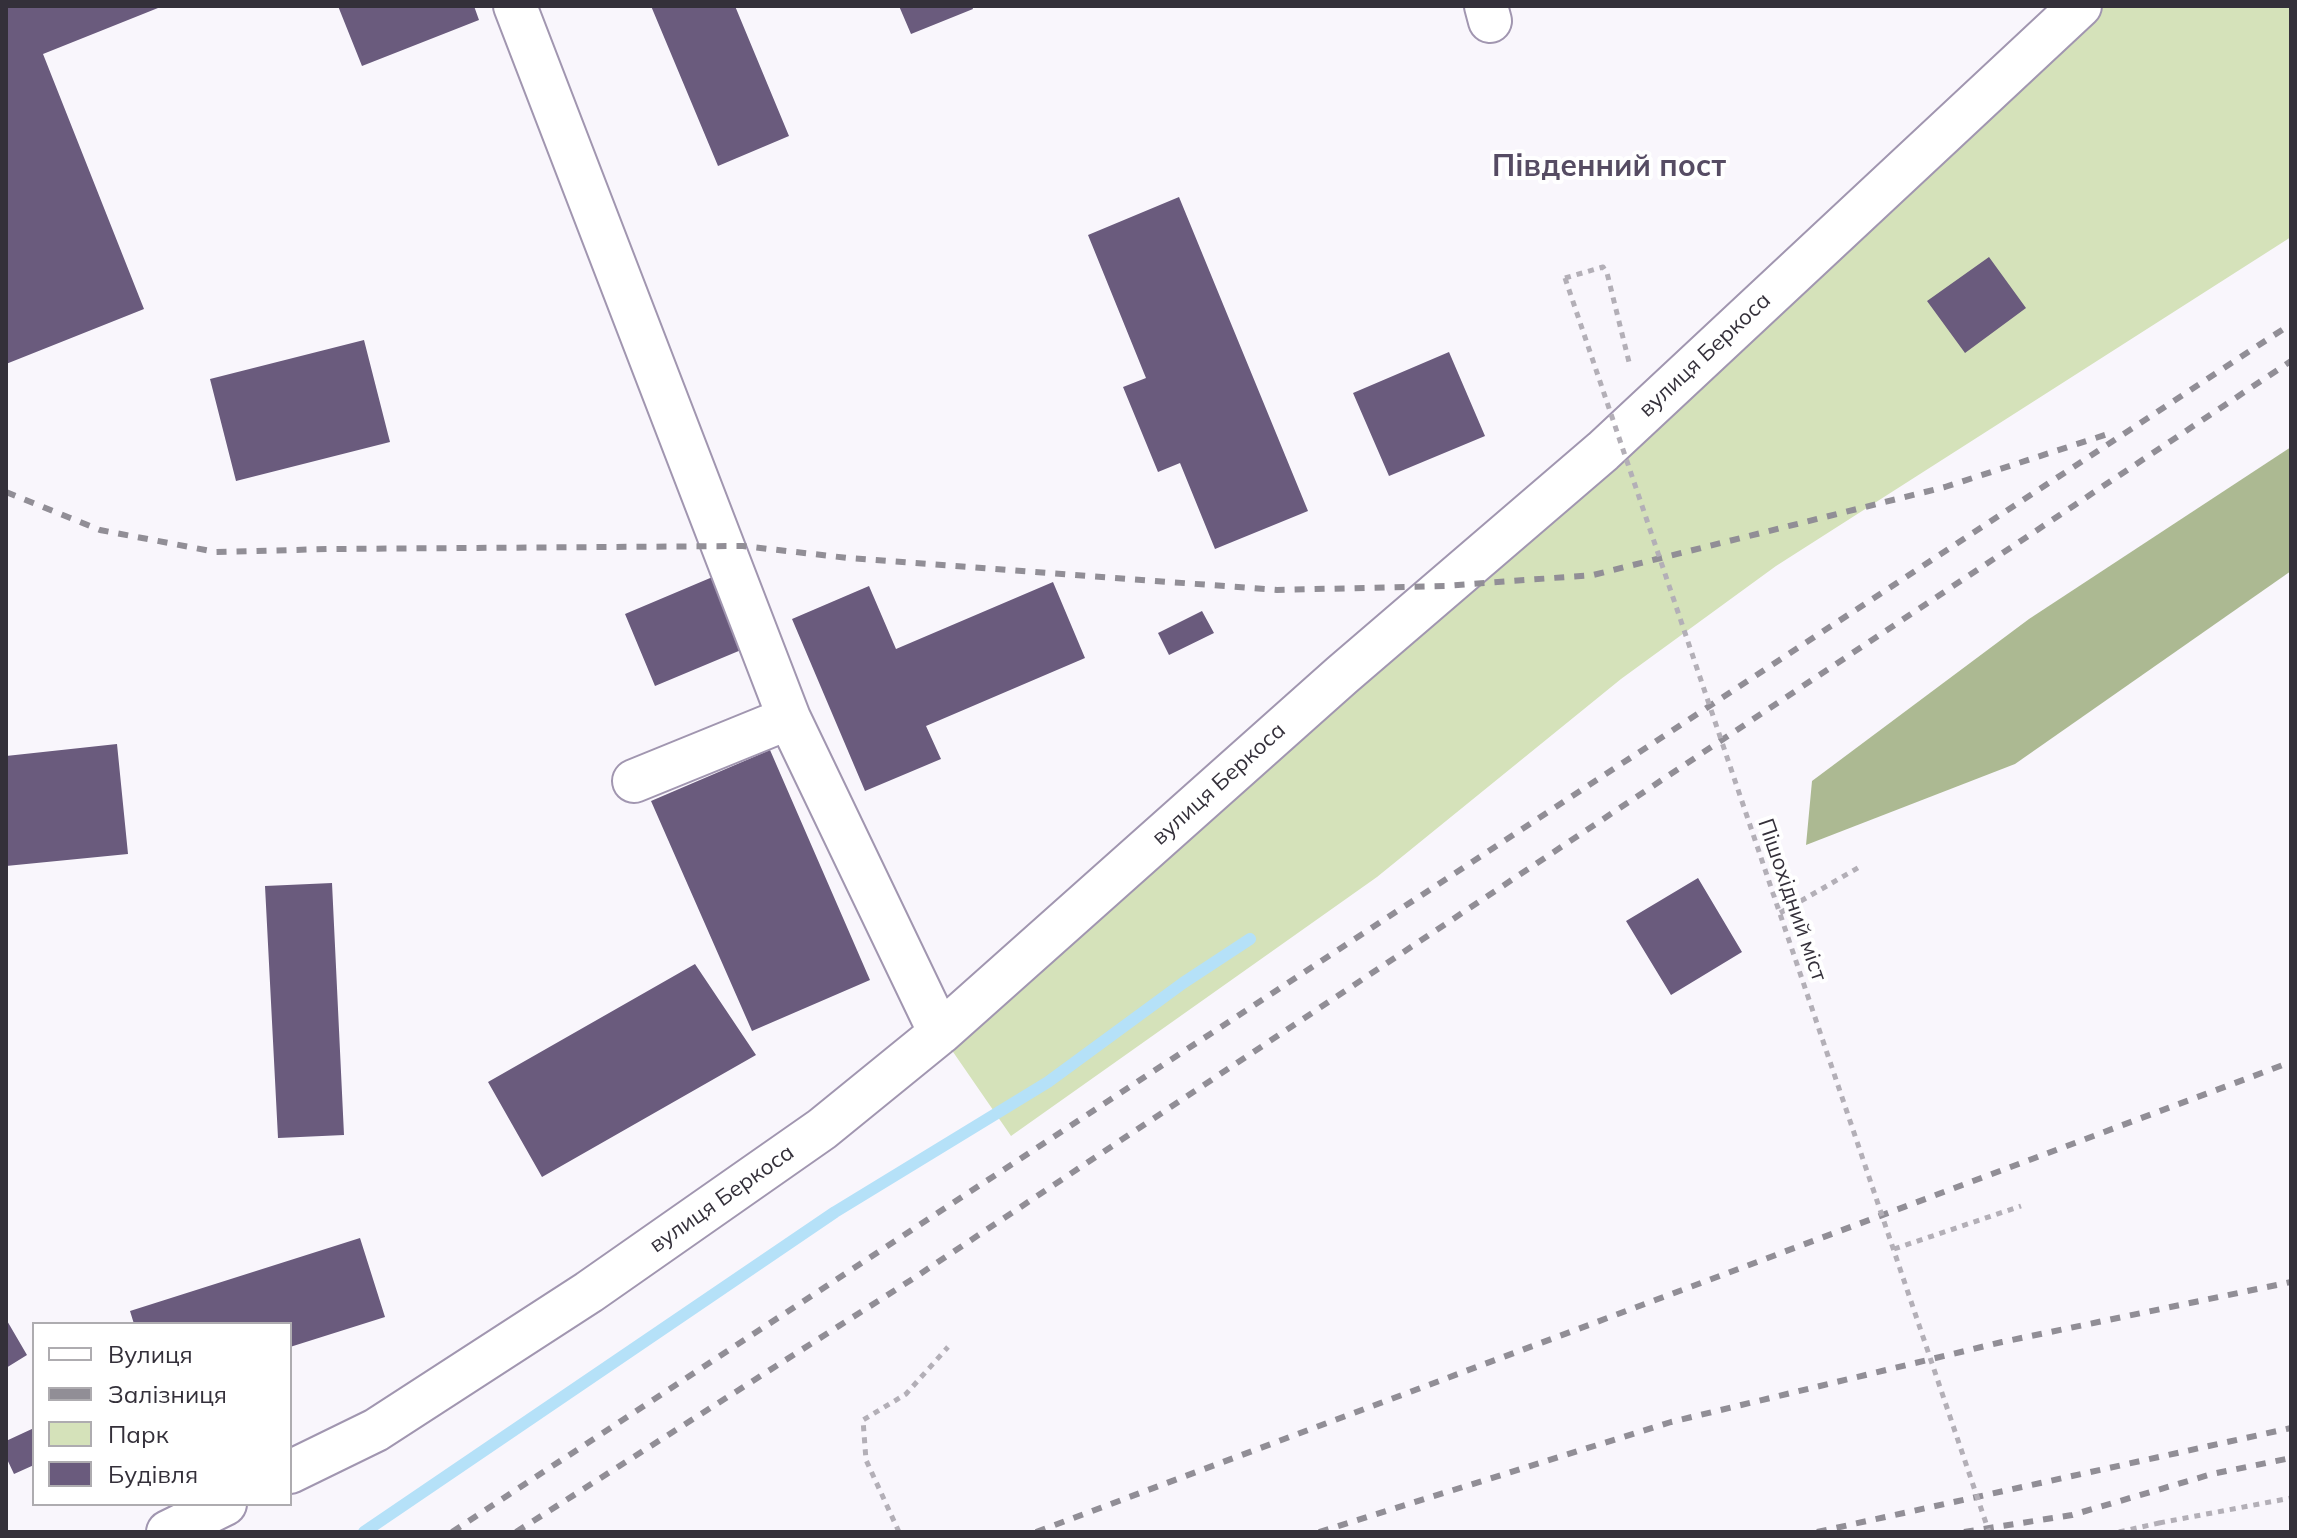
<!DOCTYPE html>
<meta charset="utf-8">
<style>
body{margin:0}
#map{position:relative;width:2297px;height:1538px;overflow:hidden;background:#f9f6fc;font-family:Mulish,sans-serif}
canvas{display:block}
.frame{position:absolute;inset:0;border:8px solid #34303a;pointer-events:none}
.legend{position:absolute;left:32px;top:1322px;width:260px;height:184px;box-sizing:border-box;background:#fff;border:2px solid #aeacb0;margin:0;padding:10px 14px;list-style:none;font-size:24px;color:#34303a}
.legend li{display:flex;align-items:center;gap:16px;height:40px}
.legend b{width:40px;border:2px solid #aeacb0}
</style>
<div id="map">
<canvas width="2297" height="1538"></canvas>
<div class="frame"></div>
<ul class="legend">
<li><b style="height:10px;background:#fff"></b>Вулиця</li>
<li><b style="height:10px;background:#918e96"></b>Залізниця</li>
<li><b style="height:22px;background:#d5e2ba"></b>Парк</li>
<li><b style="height:22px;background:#6a5b7d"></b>Будівля</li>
</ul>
</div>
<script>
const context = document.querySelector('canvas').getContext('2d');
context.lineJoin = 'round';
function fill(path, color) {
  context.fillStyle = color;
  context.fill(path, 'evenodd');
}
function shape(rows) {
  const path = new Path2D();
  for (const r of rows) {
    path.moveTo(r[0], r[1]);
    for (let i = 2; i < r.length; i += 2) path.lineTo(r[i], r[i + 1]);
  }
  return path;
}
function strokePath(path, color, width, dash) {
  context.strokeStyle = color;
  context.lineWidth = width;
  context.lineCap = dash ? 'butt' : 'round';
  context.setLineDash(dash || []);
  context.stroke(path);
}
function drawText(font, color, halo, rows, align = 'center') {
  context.font = font + ' Mulish,sans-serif';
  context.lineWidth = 8;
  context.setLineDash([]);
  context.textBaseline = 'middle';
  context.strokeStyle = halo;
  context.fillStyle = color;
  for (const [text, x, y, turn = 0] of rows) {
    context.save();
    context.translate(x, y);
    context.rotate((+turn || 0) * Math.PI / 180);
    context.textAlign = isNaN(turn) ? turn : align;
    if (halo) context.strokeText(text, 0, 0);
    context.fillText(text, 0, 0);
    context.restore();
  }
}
fill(shape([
 [2079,6,2291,6,2291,237,1776,566,1621,679,1377,877,1011,1136,940,1033]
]), '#d5e2ba');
fill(shape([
 [2291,447,2291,571,2015,764,1806,845,1812,781,2029,619]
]), '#acb992');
strokePath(shape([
 [364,1532,835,1212,1048,1082,1183,983,1250,939]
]), '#b5e1f8', 12);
fill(shape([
 [6,6,163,6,43,54,144,309,6,364],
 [338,6,474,6,479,20,362,66],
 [651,6,735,6,789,136,718,166],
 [899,6,972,6,973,9,911,34],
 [1179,197,1308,511,1215,549,1180,463,1158,472,1123,387,1146,378,1088,235],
 [1989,257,2026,308,1965,353,1927,301],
 [364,340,390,442,236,481,210,379],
 [1449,352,1485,436,1389,476,1353,393],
 [722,573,753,645,655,686,625,614],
 [1053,582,1085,658,926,726,941,759,865,791,792,619,869,586,896,649],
 [1202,611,1214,633,1169,655,1158,633],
 [117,744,128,854,6,866,6,756],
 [770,750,870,980,752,1031,651,801],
 [1698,878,1742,952,1671,995,1626,921],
 [332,883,344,1135,278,1138,265,886],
 [695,964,756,1055,542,1177,488,1082],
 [360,1238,385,1317,290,1347,290,1324,134,1324,130,1311],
 [6,1319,27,1355,6,1368],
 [34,1428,34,1465,14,1474,6,1457,6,1441]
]), '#6a5b7d');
const minor = shape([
 [515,6,789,718,940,1033],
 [1486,6,1490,21],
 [634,781,789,718],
 [290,1472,376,1430,589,1292,822,1129,940,1033,1342,675,1603,451,2080,6],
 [168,1532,225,1504]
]);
strokePath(minor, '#a196b0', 46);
strokePath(shape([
 [1565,278,1603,267,1607,273,1630,366],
 [1780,913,1863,865],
 [1894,1249,2021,1206],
 [2159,1523,2291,1498],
 [899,1532,866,1460,863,1420,906,1394,948,1347],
 [2119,1532,2159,1523,2160,1532]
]), '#b3afb7', 5, [6, 6]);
strokePath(minor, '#fff', 42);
strokePath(shape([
 [6,492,100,530,216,552,330,549,743,546,848,558,1277,590,1445,586,1593,575,1945,487,2114,432],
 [452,1532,2291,324],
 [516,1532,911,1280,2291,361],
 [1036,1532,2291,1062],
 [1319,1532,1671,1422,2002,1342,2291,1282],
 [1817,1532,2291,1428],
 [1964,1532,2072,1515,2212,1474,2291,1458]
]), '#918e96', 6, [10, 10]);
strokePath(shape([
 [1565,278,1989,1532]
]), '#b3afb7', 5, [6, 6]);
drawText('22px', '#34303a', '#fff', [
 ["вулиця Беркоса",1705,355,-43],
 ["вулиця Беркоса",1219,784,-42],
 ["Пішохідний міст",1792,900,71],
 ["вулиця Беркоса",722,1199,-35]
]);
drawText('bold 30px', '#564c63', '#fff', [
 ["Південний пост",1609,167]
]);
</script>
